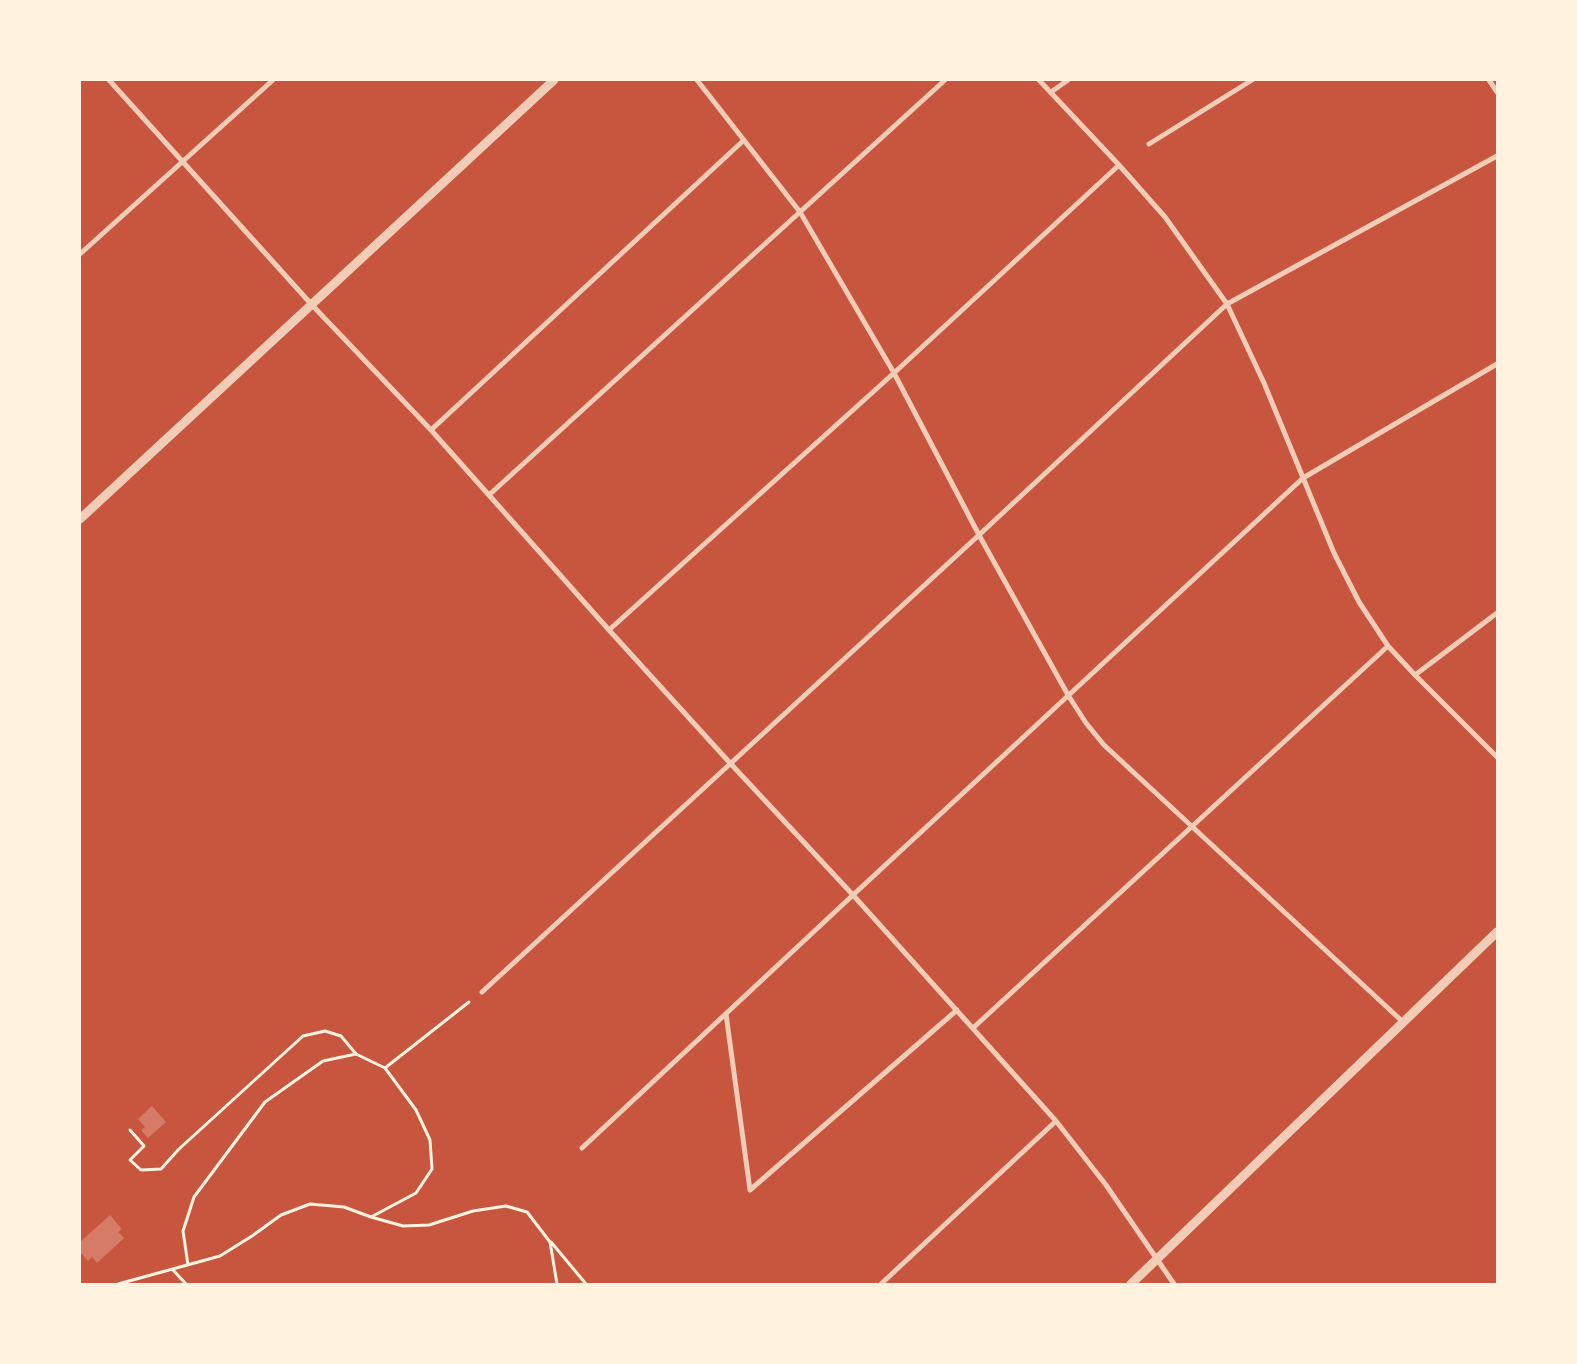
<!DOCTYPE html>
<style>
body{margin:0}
#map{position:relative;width:1577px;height:1364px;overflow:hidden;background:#c8553d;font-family:Bitter,serif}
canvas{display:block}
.frame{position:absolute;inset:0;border:81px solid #fff3e0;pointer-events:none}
</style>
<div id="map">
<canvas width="1577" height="1364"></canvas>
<div class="frame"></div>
</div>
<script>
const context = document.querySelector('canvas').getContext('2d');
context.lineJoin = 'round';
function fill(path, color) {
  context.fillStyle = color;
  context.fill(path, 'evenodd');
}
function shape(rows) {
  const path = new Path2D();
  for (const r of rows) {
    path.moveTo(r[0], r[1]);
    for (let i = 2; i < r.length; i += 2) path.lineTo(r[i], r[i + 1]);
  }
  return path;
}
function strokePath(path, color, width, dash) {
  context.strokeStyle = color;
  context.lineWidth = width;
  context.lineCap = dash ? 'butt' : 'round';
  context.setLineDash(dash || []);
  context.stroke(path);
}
fill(shape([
 [152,1106,166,1122,148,1138,141,1130,145,1127,138,1119],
 [110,1215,122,1229,118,1232,124,1238,97,1263,92,1257,88,1261,80,1252,80,1242]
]), '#d67c66');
strokePath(shape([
 [385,1068,469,1002],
 [130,1130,144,1146,130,1160,141,1170,161,1169,179,1149,303,1036,325,1031,341,1036,356,1054],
 [551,1242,586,1284],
 [188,1265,183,1231,194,1197,265,1102,323,1061,356,1054,385,1068,416,1110,430,1140,432,1169,416,1193,371,1217],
 [173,1270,186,1284],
 [118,1284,220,1256,252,1236,281,1215,310,1204,344,1207,371,1217,403,1226,429,1225,473,1211,506,1206,527,1212,550,1242,557,1284]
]), '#fff3e0', 3);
strokePath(shape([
 [109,80,312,305,431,430,609,630,730,763,853,895,1056,1121,1106,1185,1174,1284],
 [697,80,800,212,894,373,979,535,1068,695,1086,723,1104,745,1403,1022],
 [1039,80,1119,165,1165,217,1227,304,1264,383,1334,553,1359,602,1388,646,1415,675,1497,757],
 [1489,80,1497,92],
 [1051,92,1068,80],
 [1149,144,1252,80],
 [80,254,273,80],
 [431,430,744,140],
 [489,495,945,80],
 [609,630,894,373,1119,165],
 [1415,675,1497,613],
 [482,992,979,535,1227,304,1497,156],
 [726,1014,750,1190],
 [973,1028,1388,646],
 [582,1148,853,895,1303,478,1497,364],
 [750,1190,957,1010],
 [881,1284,1056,1121]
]), '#f1ccb7', 5);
strokePath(shape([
 [80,519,554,80],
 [1131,1284,1497,932]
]), '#f1ccb7', 9);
</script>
